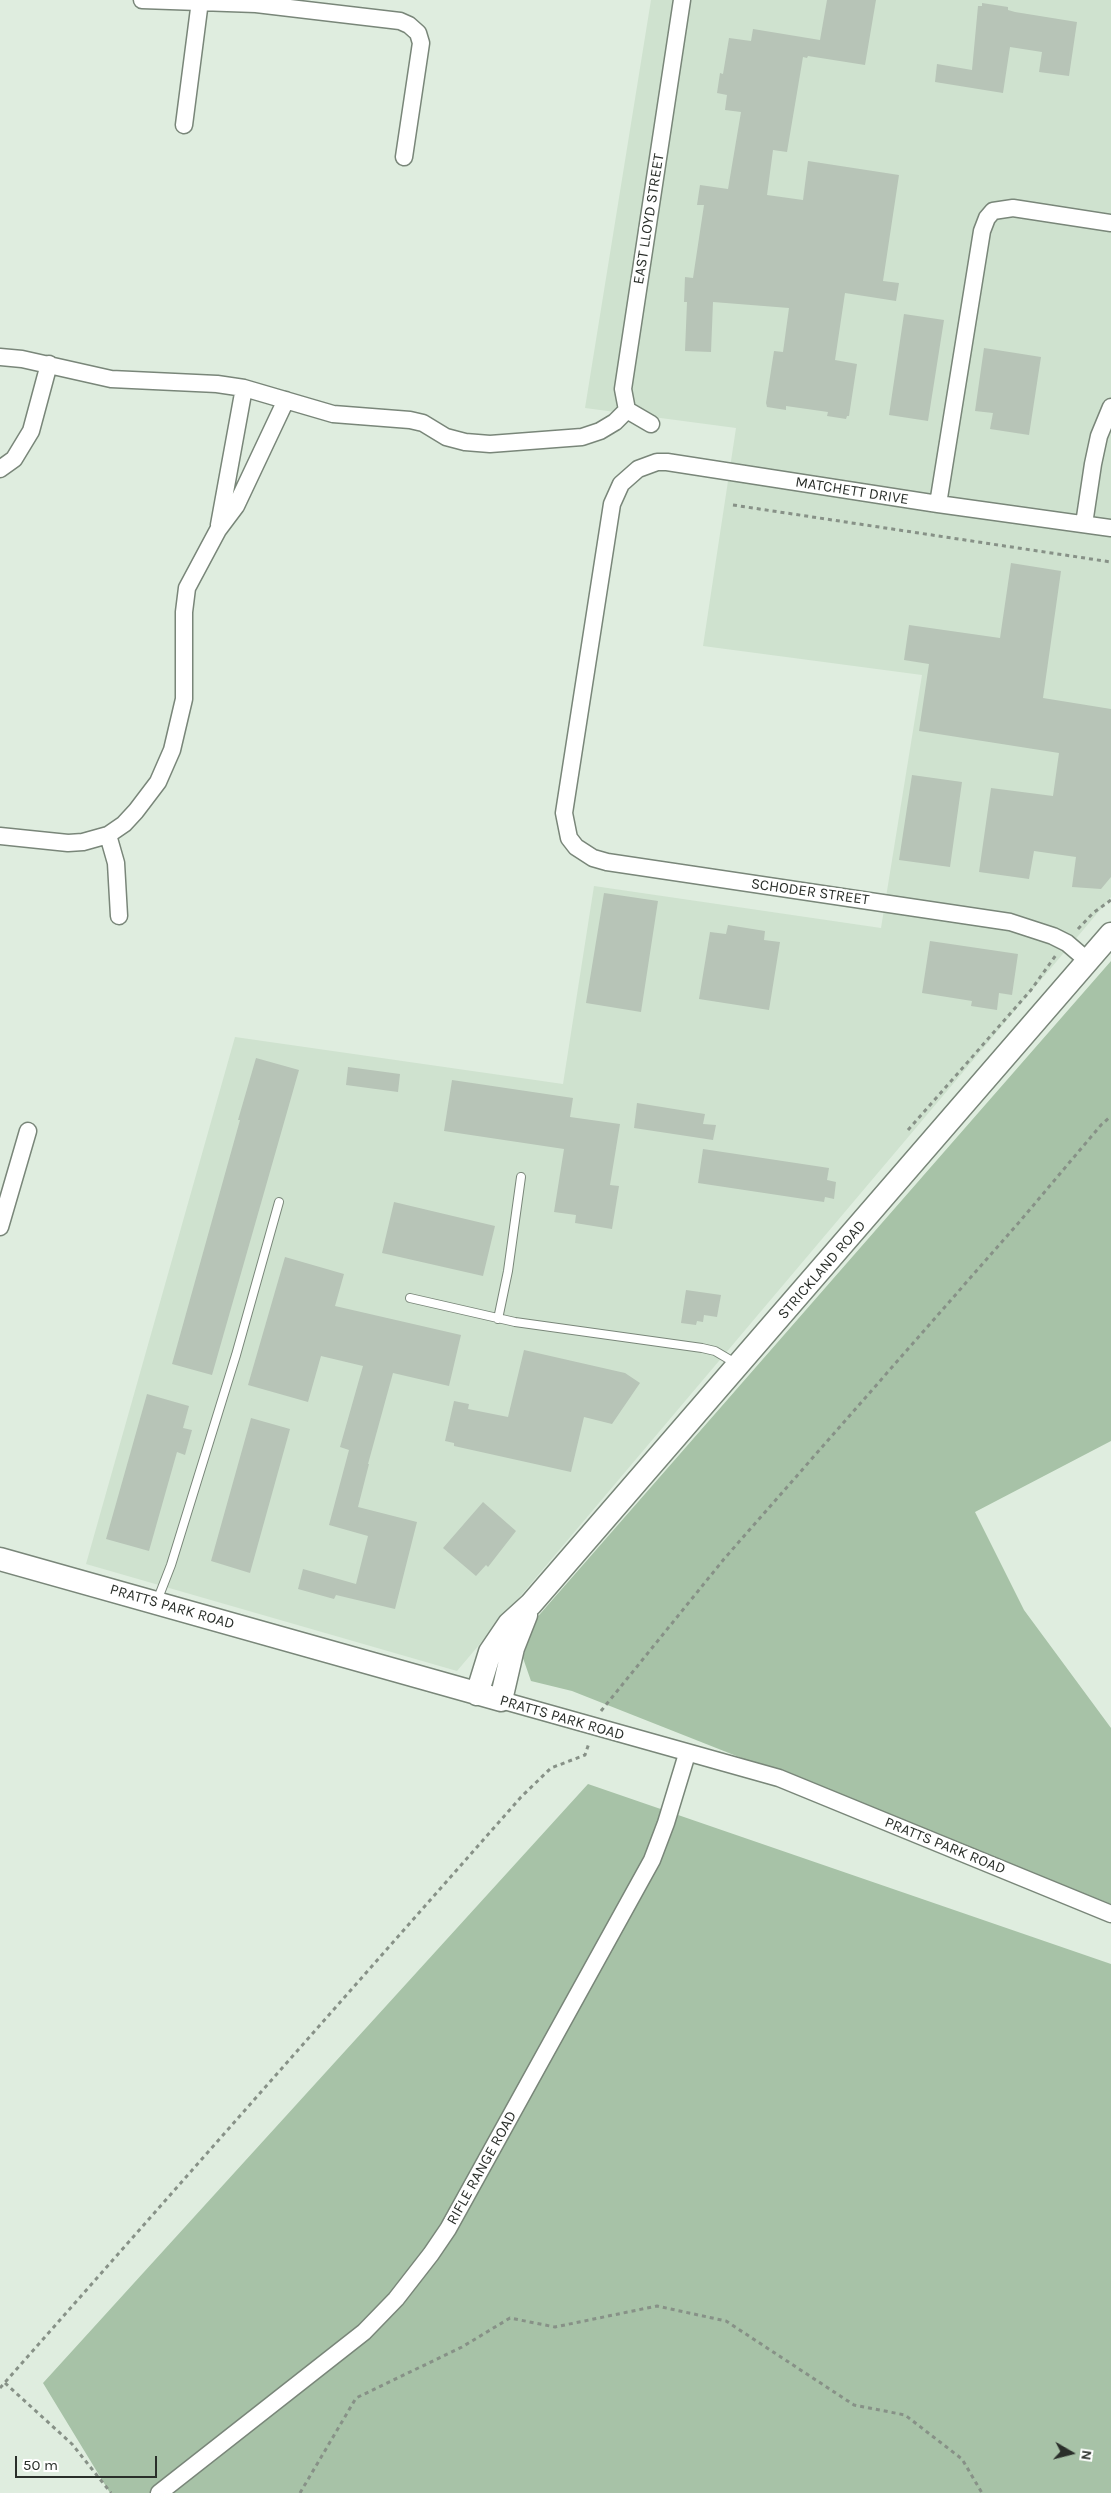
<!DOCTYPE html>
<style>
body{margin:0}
#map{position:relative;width:1111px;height:2493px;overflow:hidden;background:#dfeddf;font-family:Karla,sans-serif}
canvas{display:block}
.north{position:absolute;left:1046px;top:2428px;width:50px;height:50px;-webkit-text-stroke:4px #fff;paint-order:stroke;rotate:98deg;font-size:14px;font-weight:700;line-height:20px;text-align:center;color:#2a2f2a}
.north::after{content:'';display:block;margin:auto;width:18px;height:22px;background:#2a2f2a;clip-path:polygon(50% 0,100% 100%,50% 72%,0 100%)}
.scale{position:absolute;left:15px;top:2456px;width:142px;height:22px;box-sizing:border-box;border:2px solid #2a2f2a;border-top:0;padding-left:6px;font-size:15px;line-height:18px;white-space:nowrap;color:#2a2f2a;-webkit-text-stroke:4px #fff;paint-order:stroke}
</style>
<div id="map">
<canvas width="1111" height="2493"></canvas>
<div class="north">N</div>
<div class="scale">50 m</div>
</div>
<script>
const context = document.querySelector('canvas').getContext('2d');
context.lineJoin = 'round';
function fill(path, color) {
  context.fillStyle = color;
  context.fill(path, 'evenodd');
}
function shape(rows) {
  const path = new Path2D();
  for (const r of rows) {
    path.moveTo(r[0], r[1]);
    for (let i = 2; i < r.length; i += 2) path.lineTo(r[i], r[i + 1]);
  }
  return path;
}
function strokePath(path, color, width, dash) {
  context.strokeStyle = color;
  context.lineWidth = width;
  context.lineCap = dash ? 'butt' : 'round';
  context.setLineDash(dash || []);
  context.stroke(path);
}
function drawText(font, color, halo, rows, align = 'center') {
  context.font = font + ' Karla,sans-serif';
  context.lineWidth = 5;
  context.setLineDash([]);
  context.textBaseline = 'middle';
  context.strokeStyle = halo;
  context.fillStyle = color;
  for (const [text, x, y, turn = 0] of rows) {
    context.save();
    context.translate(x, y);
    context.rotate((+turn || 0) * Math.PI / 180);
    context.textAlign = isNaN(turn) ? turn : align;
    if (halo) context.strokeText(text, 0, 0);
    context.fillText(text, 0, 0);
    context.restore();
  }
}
fill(shape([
 [651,0,1111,0,1111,897,457,1671,86,1564,235,1037,563,1084,594,886,881,928,922,675,703,646,736,428,585,408]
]), '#cfe2cf');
fill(shape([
 [1111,961,1111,1441,975,1512,1024,1610,1111,1728,1111,1904,572,1691,531,1681,523,1658,533,1622],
 [588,1784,1111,1964,1111,2493,110,2493,43,2383]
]), '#a7c2a7');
fill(shape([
 [827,0,876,0,865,65,808,56,807,58,803,57,787,152,773,150,767,195,803,200,808,161,899,175,883,281,899,283,896,301,845,293,835,360,857,364,849,416,847,416,846,419,827,416,828,412,786,406,786,410,767,407,766,403,774,351,783,352,789,308,713,302,711,352,685,351,687,302,684,302,685,277,693,278,696,258,704,205,697,205,700,185,728,189,741,112,725,110,727,95,717,93,720,73,723,74,729,38,751,41,753,29,820,40],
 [982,3,1008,7,1008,10,1015,12,1077,22,1069,76,1039,72,1042,52,1010,47,1003,93,935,82,937,64,972,70,978,6,982,6],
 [904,314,944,320,928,421,889,415],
 [984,348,1041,357,1029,435,990,429,993,413,975,411],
 [1011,563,1061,571,1043,698,1111,709,1111,877,1101,889,1072,887,1076,857,1034,851,1029,879,979,872,991,788,1053,796,1059,753,919,731,929,664,904,660,909,625,1000,638],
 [912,775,962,782,950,867,899,860],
 [604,893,658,901,641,1012,586,1003],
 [728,925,765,931,764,940,780,942,769,1010,699,999,710,932,726,934],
 [930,941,1018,954,1012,995,999,993,997,1010,971,1006,972,1001,922,993],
 [256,1058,299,1070,212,1375,172,1364,240,1120,238,1120],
 [348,1067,400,1074,398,1092,346,1085],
 [452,1080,573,1098,570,1117,620,1124,610,1185,619,1186,612,1229,575,1223,576,1215,554,1212,564,1149,444,1131],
 [637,1103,705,1114,703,1124,716,1125,713,1140,634,1128],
 [703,1149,829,1168,827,1180,836,1182,834,1199,825,1197,824,1202,698,1183],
 [394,1202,495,1226,483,1276,382,1253],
 [285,1257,344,1274,335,1306,461,1335,449,1386,393,1373,368,1464,369,1464,358,1507,417,1522,395,1609,336,1595,334,1599,298,1589,303,1569,356,1584,368,1536,329,1525,349,1450,340,1447,363,1366,321,1356,308,1402,248,1385],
 [686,1290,721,1295,717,1317,704,1315,703,1322,697,1321,696,1325,681,1323],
 [524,1350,625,1373,640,1383,612,1424,584,1417,571,1472,454,1446,454,1443,445,1441,454,1401,469,1404,468,1409,508,1417],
 [147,1394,189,1406,183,1428,192,1430,185,1455,177,1452,149,1551,106,1539],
 [251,1418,290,1429,250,1573,211,1561],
 [483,1502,516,1531,488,1567,486,1565,476,1576,443,1548]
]), '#b7c4b7');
const lane = shape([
 [410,1298,515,1322,702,1348,715,1351,737,1364],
 [498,1319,508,1271,521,1177],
 [157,1601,171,1565,236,1355,279,1202]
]);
const street = shape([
 [142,0,256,4,400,21,409,25,418,33,421,43,404,157],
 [184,125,200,1],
 [0,357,22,359,111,379,217,384,244,388,333,414,410,420,423,423,446,437,465,442,490,444,582,437,600,431,615,422,627,410],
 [651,424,627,410,623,389,682,0],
 [0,469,14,459,31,431,49,364],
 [938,504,982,231,987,218,993,211,1013,208,1111,223],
 [1084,524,1093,464,1099,436,1111,407],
 [219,525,244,388],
 [108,835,116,863,119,916],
 [0,836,68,843,83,842,108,835,124,824,136,811,158,782,172,750,184,699,184,612,187,588,218,530,236,506,286,400],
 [1088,961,1067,943,1053,936,1010,922,607,862,593,858,576,847,569,838,564,813,612,504,621,484,638,469,657,462,667,462,938,504,1111,528],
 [0,1227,28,1131],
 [501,1700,779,1778,1111,1914],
 [159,2493,364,2332,396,2299,431,2254,448,2229,652,1860,666,1823,687,1754]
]);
const secondary = shape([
 [0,1559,501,1700,513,1648,526,1615],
 [477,1694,490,1652,509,1624,531,1604,1111,934]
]);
strokePath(lane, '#798679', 10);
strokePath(street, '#798679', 19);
strokePath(secondary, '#798679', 25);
strokePath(shape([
 [733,505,1111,562],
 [1078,929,1093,913,1111,900],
 [908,1130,1031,990,1056,955],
 [601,1711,724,1559,1021,1220,1101,1125,1111,1116],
 [5,2383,72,2444,111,2493],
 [0,2388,521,1797,551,1768,585,1755,589,1743],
 [300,2493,356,2398,462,2347,510,2318,555,2327,657,2306,726,2321,854,2405,905,2415,962,2459,982,2493]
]), '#879187', 3, [4, 4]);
strokePath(lane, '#fff', 8);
strokePath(street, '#fff', 16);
strokePath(secondary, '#fff', 22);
drawText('15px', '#2a2f2a', '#fff', [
 ["EAST LLOYD STREET",649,219,-81],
 ["MATCHETT DRIVE",852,491,9],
 ["SCHODER STREET",810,892,8],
 ["STRICKLAND ROAD",822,1270,-49],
 ["PRATTS PARK ROAD",172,1607,16],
 ["PRATTS PARK ROAD",562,1718,16],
 ["PRATTS PARK ROAD",945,1846,22],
 ["RIFLE RANGE ROAD",482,2168,-61]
]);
</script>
